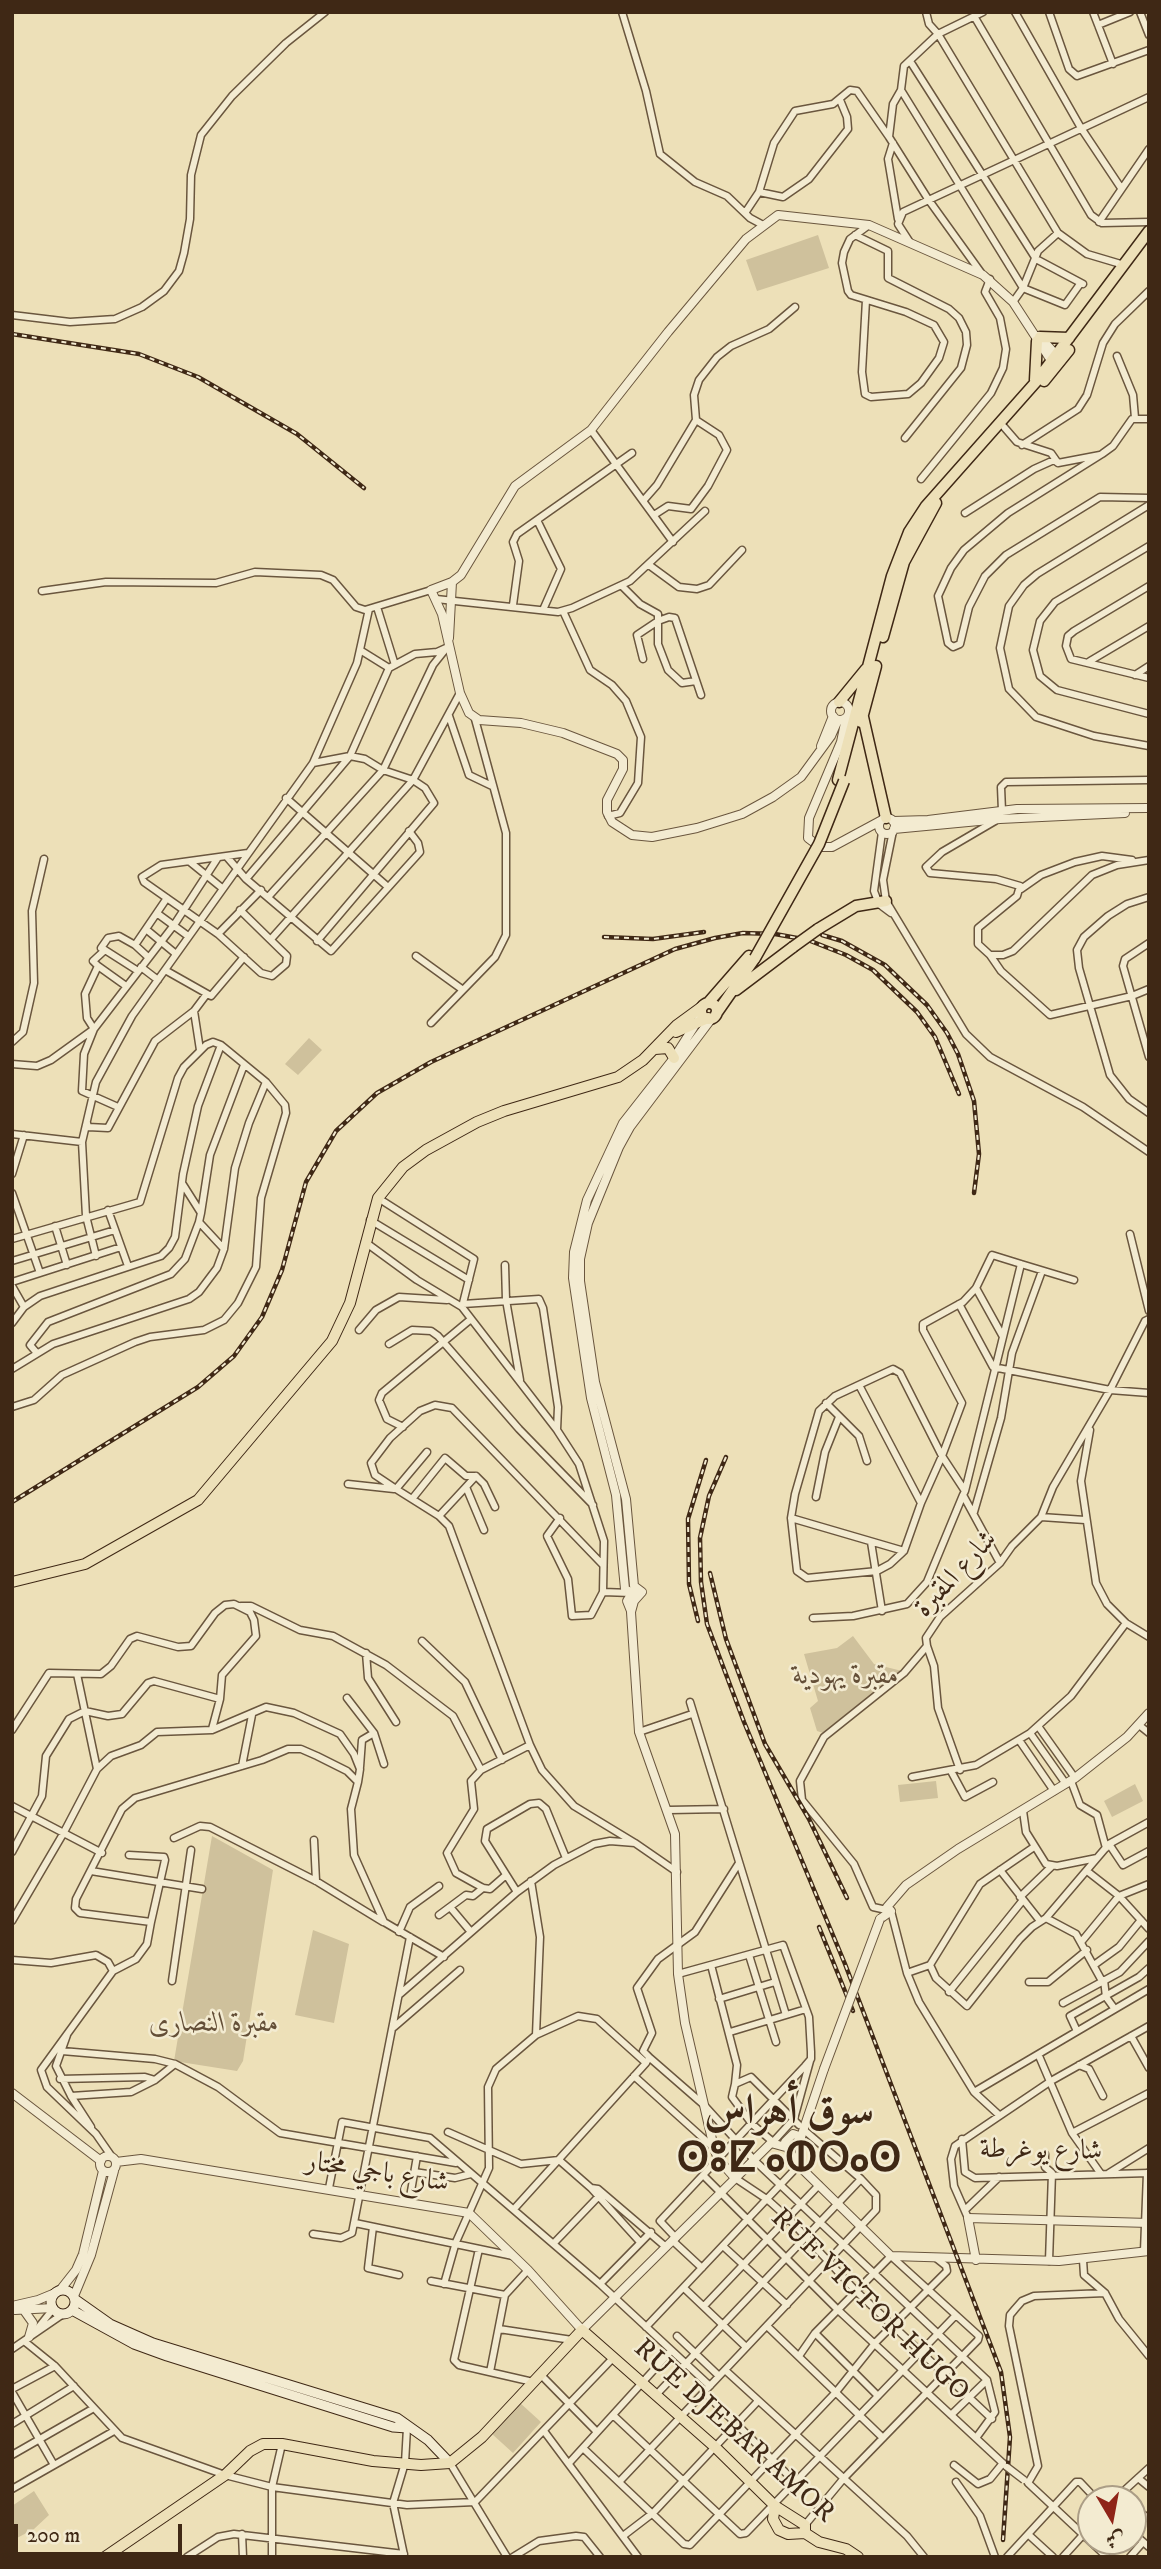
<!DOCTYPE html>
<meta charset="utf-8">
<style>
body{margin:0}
#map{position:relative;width:1161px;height:2569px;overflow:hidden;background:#ede0b8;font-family:"IM FELL DW Pica",Amiri,serif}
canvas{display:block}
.frame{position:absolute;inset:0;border:14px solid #3f2815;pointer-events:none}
.north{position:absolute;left:1077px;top:2485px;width:70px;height:70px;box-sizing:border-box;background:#f3ebd1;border:2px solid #ab9d86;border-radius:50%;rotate:170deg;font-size:19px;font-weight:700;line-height:28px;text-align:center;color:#3f2815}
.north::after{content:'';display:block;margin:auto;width:24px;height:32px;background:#8f2418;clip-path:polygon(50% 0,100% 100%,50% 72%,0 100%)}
.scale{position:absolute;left:14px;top:2524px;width:168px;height:32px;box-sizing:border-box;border:4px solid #3f2815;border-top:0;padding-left:9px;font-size:21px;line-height:24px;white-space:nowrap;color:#3f2815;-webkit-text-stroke:5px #f3ebd1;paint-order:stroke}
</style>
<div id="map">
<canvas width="1161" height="2569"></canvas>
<div class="frame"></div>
<div class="north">ش</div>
<div class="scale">200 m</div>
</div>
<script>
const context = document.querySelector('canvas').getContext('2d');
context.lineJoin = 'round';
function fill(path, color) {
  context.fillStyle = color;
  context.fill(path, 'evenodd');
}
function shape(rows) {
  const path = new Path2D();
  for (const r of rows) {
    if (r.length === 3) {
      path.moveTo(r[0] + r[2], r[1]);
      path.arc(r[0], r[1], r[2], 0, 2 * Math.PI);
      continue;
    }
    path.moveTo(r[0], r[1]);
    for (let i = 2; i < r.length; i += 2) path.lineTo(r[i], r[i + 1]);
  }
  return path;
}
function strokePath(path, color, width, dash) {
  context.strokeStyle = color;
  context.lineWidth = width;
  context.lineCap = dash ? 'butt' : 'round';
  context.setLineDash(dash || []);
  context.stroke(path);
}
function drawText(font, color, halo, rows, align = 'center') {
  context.font = font + ' "IM FELL DW Pica",Amiri,"Noto Sans Tifinagh",serif';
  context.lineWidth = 5;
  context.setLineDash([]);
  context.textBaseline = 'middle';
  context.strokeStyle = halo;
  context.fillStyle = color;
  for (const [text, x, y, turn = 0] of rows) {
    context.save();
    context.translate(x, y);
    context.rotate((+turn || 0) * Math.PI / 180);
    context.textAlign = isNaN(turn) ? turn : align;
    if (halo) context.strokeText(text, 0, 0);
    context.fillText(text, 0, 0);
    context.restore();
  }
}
fill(shape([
 [818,235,829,268,757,291,746,260],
 [309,1038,322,1050,298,1075,285,1064],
 [853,1636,874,1664,902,1671,823,1733,817,1731,810,1708,818,1701,804,1654,837,1648],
 [936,1781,938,1798,900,1802,898,1785],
 [1135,1784,1143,1801,1112,1817,1104,1801],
 [212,1836,273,1870,243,2061,237,2071,174,2061],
 [313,1930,349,1944,334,2023,295,2015],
 [519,2402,541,2422,513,2453,491,2433],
 [34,2491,49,2515,34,2529,17,2538,12,2530,12,2506]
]), '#cfc19c');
const minor = shape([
 [622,12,646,91,660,154,695,182,727,196,750,218,763,225],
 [926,12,929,24,938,34,1058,233,1087,254,1124,265],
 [983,12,938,34,904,66,901,90,1023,288,1065,305,1080,284],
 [1015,12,1081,128,1121,188],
 [1049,12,1069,69,1077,76,1149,50],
 [1093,12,1113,64],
 [1140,12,1149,35],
 [974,16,1091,215,1102,223,1149,222],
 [1098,25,1130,12],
 [910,61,1036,259,1083,284],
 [901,90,893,104,889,137,928,199,982,274],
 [893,143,888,159,898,219],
 [759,192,783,197,809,179,848,129,847,117,840,100],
 [745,213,759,192,774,143,795,111,833,104,850,90,857,91,889,137],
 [1099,222,1149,149],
 [855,235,888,251,888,278,949,309,959,318,966,332,967,345,961,368,905,438],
 [909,241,898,224,903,212,1149,97],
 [866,300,862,372,865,394,871,397,908,394,921,383,939,358,944,342,934,325,906,312,851,295,848,291,842,263,844,252,850,239,869,225],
 [1013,302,1023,288,1038,251,1058,233],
 [12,315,70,322,115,319,142,307,164,291,179,271,184,253,190,219,191,175,201,135,232,96,286,43,325,12],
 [1117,356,1133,395,1135,418],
 [1149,419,1132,419,1113,446,1102,454,1008,513,964,550,951,568,938,596,948,643,953,647,960,644,969,607,985,576,1006,555,1100,497,1149,498],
 [1004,427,1017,442,1051,453,1058,463],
 [591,430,673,542],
 [1022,445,1078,409,1087,395,1103,343,1115,324,1149,291],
 [921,479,991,393,1003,368,1006,349,1000,318,985,292,990,279],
 [643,501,657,485,696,420],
 [1149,505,1037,574,1024,585,1009,606,1000,648,1009,689,1036,717,1094,736,1149,746],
 [965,513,1034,469,1054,460,1058,463,1100,455],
 [654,515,668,506,691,509,708,486,727,450,719,435,696,420,694,395,699,380,717,357,731,346,769,329,795,307],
 [538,522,561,569,543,610],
 [1149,546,1055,602,1040,621,1033,650,1040,676,1057,690,1149,714],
 [649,565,679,587,697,589,709,585,742,550],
 [622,586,640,604,658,614,658,621,637,635,643,659],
 [1149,586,1074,631,1068,636,1066,646,1071,659,1149,678],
 [42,591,106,582,216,583,255,572,321,575,333,580,356,607,365,610,431,590],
 [436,599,558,612,572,608,630,581,705,511],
 [513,605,519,561,513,542,517,534,632,453],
 [377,607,395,665],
 [563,611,590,670,612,685,626,701,641,737,638,783,620,813,608,816],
 [360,650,389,668],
 [1090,661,1149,626],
 [1135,675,1149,666],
 [696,681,682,683,668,670,658,644,658,621,669,617,675,618,676,621,701,695],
 [449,716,469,775,492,786],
 [313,763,350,756,365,759,383,770,413,780,425,788,434,803,317,941],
 [286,798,388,887],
 [1002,811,1001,787,1006,782,1149,780],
 [995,821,942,852,926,867,930,873,996,879,1020,886,1017,896,978,928,978,944,990,955,1003,955,1013,951,1092,875,1117,865,1149,860],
 [893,831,883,880,886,901,966,1034,990,1057,1083,1107,1149,1152],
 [882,832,874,891,879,904,891,913],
 [227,857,246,879,331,951,420,852,418,843,409,831],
 [190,862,222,888],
 [246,879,350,756,389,668,415,654,437,652,448,647],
 [1021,889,1041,875,1075,862,1102,856,1132,860],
 [269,896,383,770,433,665,445,650],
 [1149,897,1127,904,1108,916,1084,937,1077,950,1079,968,1110,1075,1129,1099,1149,1113],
 [240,910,287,956,286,964,272,976,261,973,218,934,144,882,142,877,161,865,248,853],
 [158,914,188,936],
 [147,930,176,954],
 [218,934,261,890],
 [272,938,413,780,460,693],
 [1149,943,1125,959,1123,966,1149,1057],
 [105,950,138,971],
 [990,955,1001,971,1050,1015,1132,996,1149,989],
 [416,956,463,990],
 [148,957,135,945,167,898],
 [98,966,126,986],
 [141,967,158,980],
 [165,970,211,996,244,957],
 [194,1011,200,1050],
 [431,1023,495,957,506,935,506,833,475,719],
 [12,1042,23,1032,34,983,32,911,44,859],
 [12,1064,37,1066,51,1060,94,1029,174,925,217,859],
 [118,1107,82,1091,84,1054,94,1029,87,1018,85,994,98,966,93,961,105,950,101,948,108,938,119,936,135,945],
 [87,1123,88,1127,108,1128,155,1041,194,1011,206,995],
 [12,1134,82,1142],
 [12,1174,24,1135],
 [182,1183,201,1213,199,1222,224,1249],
 [12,1193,40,1273],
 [378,1198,474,1259,462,1307,557,1430,579,1464,604,1541,603,1592,631,1593],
 [108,1210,128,1266],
 [201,1213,210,1155,244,1065],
 [370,1220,469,1280],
 [55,1226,67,1265],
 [1130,1234,1149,1311],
 [12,1239,140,1202,178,1078,184,1067,206,1045,213,1042,221,1045,266,1082,285,1105,286,1113,261,1198,256,1267,238,1303,224,1320,204,1330,150,1337,135,1342,62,1375,34,1400,12,1407],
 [365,1242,417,1280,462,1307],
 [96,1256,86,1216,82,1142,96,1082,132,1016,313,763,357,663,369,609],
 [12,1261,115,1230],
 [505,1265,506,1300,520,1380],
 [12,1282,121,1247],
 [12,1286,24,1307],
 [976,1288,1002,1335],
 [463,1304,539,1299,543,1308,558,1407,557,1430],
 [959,1304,993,1367,1110,1390,1149,1393],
 [12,1323,24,1307,40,1296,161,1256,169,1248,175,1237,183,1174,198,1106,221,1045],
 [359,1330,376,1310,399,1297,447,1300],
 [389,1344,412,1330,431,1331,438,1336,519,1429,593,1505],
 [36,1352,30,1345,48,1322,171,1274,185,1259,199,1222],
 [12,1369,53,1344,189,1299,199,1292,217,1268,224,1249,235,1168,249,1123,266,1082],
 [859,1385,921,1503],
 [826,1403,859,1436,867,1461],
 [403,1427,387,1419,379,1400,382,1393,471,1319],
 [1090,1430,1081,1481,1096,1583,1107,1604,1126,1623,1149,1637],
 [427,1452,396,1489,439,1516,449,1526,530,1745,542,1770,574,1806,635,1843],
 [476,1476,484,1484,495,1507],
 [348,1484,394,1489],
 [466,1487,484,1530],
 [396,1489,375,1475,371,1463,390,1438,420,1411,435,1405,452,1408,603,1565],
 [965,1491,1021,1264,1074,1280],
 [816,1497,825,1452,839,1417],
 [412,1499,445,1458,466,1476,476,1476,439,1516],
 [974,1512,1001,1418,1012,1353,1042,1271],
 [1041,1517,1085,1520],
 [560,1518,547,1536,568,1579,572,1616,591,1615,603,1592],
 [791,1518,904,1551],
 [871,1542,882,1611],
 [1000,1563,963,1495,965,1491,942,1456,900,1373,893,1369,835,1396,819,1411,795,1494,791,1518,797,1571,807,1578,877,1571,890,1564,904,1551,921,1503,942,1456,962,1403,923,1330,923,1324,963,1302,976,1288,992,1255,1021,1264],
 [241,1606,251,1606,300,1630,333,1636,386,1665,453,1716,481,1770],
 [813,1618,853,1616,907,1604,927,1582,963,1495],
 [422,1641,465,1682,502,1760],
 [927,1646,934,1666,938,1708,960,1770],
 [366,1653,368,1678,396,1722],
 [77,1674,97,1769],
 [347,1698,374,1733],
 [690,1702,786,2015],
 [1139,1725,1149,1733],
 [1038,1726,1075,1778],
 [12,1730,49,1673,101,1674,111,1666,130,1639,137,1636,178,1647,191,1646,215,1613,225,1605,234,1604,250,1612,254,1620,256,1636,222,1675,220,1699,212,1729],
 [639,1732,692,1714],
 [1019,1740,1054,1791],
 [242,1766,252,1715],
 [360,1767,362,1740,374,1733,384,1764],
 [951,1771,965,1797,993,1782],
 [912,1777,976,1765,1030,1733],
 [1071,1781,1080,1805,1097,1815,1106,1848],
 [1066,1784,1030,1733,1071,1696,1126,1623],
 [12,1806,102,1853],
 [669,1810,724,1809],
 [1023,1811,1026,1832,1046,1864,1057,1866,1097,1858],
 [174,1838,200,1826,210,1827,316,1881,383,1922],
 [314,1840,316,1881],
 [1109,1844,1123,1865,1149,1851],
 [12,1852,42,1796,46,1756,69,1719,85,1711,108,1716,122,1714,148,1683,154,1681,220,1699],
 [129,1855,164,1857,165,1860,151,1922],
 [1000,1870,1040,1921],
 [91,1871,202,1889],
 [1087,1871,1119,1896,1149,1929],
 [506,1875,490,1889,483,1888,456,1873,447,1853,474,1809,471,1781,481,1770,530,1745],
 [531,1881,540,1937,536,2035],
 [517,1892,485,1841,487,1829,530,1804,539,1803,546,1809,566,1858],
 [1020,1897,1051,1867],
 [450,1907,471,1932],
 [439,1915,466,1895,473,1896,483,1888],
 [1046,1918,1076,1934,1102,1981],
 [12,1921,63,1834,97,1769,111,1756,141,1745,157,1732,212,1730,266,1707,294,1713,340,1734,354,1754,360,1769,358,1782],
 [399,1932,410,1907,439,1886],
 [1082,1941,1119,1896,1149,1884],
 [749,1955,776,2042],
 [12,1960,51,1963,96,1955,108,1962,113,1971],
 [711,1965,737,2065,735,2084,751,2077,799,2125],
 [930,1965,936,1978,967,2006,1020,1939,1032,1927,1046,1918,1109,1844,1149,1822],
 [1094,1965,1119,1947,1141,1920],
 [907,1973,930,1965,980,1884,1034,1847],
 [1104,1980,1106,1997,1114,2008],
 [172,1981,191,1850],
 [1029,1982,1048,1982,1087,1950],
 [949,1992,1023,1900],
 [400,1994,517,1892,554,1865,594,1844,610,1841,635,1843,677,1872],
 [719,1999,775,1982],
 [1063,2003,1120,1972,1149,1941],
 [394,2027,460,1970],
 [1076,2029,1070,2016,1139,1977,1149,1968],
 [730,2032,806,2009],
 [67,2035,56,2066,71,2096],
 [1131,2036,1149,2068],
 [62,2051,155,2059,175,2064,218,2087,280,2133,456,2163],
 [1039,2056,1072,2133,1101,2174],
 [650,2058,704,2105,755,2161,987,2380,995,2412,976,2438],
 [647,2061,650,2058,643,2051,652,2033,637,1988,658,1959,695,1932,739,1863],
 [1079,2065,1089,2069,1103,2096],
 [634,2076,714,2148],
 [60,2079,145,2077,155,2080],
 [735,2084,732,2097,752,2124,773,2142,794,2119,810,2061],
 [974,2092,1149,1989],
 [999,2115,974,2092,919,2002,907,1973,891,1911,873,1907,854,1864,802,1800,800,1781,824,1737,904,1673,927,1646,926,1638,940,1617,1000,1563,1012,1546,1041,1517,1053,1487,1110,1390,1145,1321,1149,1319],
 [91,2127,71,2096,131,2092,155,2080,175,2064],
 [448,2132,521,2164,559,2160,591,2188,640,2242],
 [1072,2133,1149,2093],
 [962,2139,965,2172,975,2178,1149,2173],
 [1045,2154,1045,2167,1052,2173,1049,2261],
 [112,2157,96,2134,47,2087,41,2070,113,1971,136,1959,147,1944,151,1922,80,1913,75,1908,76,1899,122,1809,135,1798,262,1760,288,1749,301,1749,317,1756,347,1771,358,1782,351,1809,354,1855,384,1922,444,1957],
 [414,2172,455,2178,471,2174],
 [1109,2173,1149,2148],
 [703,2175,837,2309,1007,2467],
 [735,2178,768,2200,788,2218,856,2291,992,2419],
 [329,2188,342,2122,430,2138,600,2284,710,2386],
 [591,2188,598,2189,666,2247],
 [409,2203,417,2156],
 [514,2209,646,2063],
 [965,2210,999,2177],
 [968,2218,954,2186,951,2159,955,2146,1051,2081,1149,2026],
 [355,2223,513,2256],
 [373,2227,368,2268,399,2275],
 [313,2234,341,2238,352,2233,410,1937],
 [676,2238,660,2221,805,2066,811,2059,811,2052,809,2017,783,1945,678,1974],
 [673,2241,702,2268],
 [554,2243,599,2196],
 [723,2246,787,2305],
 [479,2249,454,2360,459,2365,533,2382],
 [1144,2251,1147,2173],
 [1083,2260,1084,2275,1105,2293,1119,2319,1149,2356],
 [431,2281,505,2295,490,2372],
 [444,2284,456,2242,489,2168,488,2087,496,2069,536,2035,578,2016,597,2019,646,2063],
 [600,2284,651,2232],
 [684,2288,746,2347],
 [1105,2293,1034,2296,1022,2301,1015,2309,1010,2315,1009,2326,1038,2466,1028,2483,1107,2557],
 [505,2295,528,2270],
 [704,2306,819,2185],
 [767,2326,883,2438],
 [646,2327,798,2166],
 [37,2329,53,2309],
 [499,2329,572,2340],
 [815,2333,878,2396],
 [677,2336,719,2376],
 [24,2341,55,2366,122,2438,225,2475,272,2487,407,2505,475,2502,614,2357],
 [12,2349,63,2314],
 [799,2356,815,2333,891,2256,979,2336,978,2340,844,2478,805,2525],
 [725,2370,907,2536,924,2557],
 [541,2375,597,2432],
 [12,2389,55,2366],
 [12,2392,54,2465],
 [704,2392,795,2482],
 [656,2395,861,2179],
 [613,2415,740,2534,746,2533,955,2316],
 [951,2415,987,2380],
 [12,2424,74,2386],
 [544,2431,638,2557],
 [583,2448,684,2544,690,2545,836,2392,876,2342,947,2271,946,2266,936,2258],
 [12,2455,94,2408],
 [570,2462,671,2351],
 [450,2463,507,2557],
 [954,2465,978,2484,990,2479,1003,2463],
 [1138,2478,1149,2487],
 [620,2481,876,2210,876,2195,861,2179,804,2130],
 [956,2482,980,2516,995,2557],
 [12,2489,114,2431],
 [1115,2499,1149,2468],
 [1133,2509,1149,2518],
 [1133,2533,1149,2547],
 [242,2534,243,2557],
 [623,2536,653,2513,758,2401],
 [1030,2536,1053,2557],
 [404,2555,393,2503,405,2463,407,2428],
 [187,2557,218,2537,234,2534,404,2554],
 [272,2557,272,2487,282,2444],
 [513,2557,539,2541,576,2536,584,2537,600,2557],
 [1007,2557,1076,2482,1080,2482,1096,2499],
 [1063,2557,1091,2526],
 [1130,2557,1143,2542]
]);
const tertiary = shape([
 [1039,336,1058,357],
 [449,638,452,582],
 [840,711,9],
 [846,718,841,742,809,818,808,838,820,847,832,847,882,820],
 [838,720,831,736,801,777,773,797,742,814,697,828,652,837,632,835,612,822,607,812,607,800,623,769,623,760,617,754,563,733,521,723,479,720,469,713,460,693,442,614,431,590,452,582,461,575,515,486,591,430,668,332,746,239,778,215,869,225,983,275,1013,302,1054,365],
 [821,746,833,716],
 [887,826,8],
 [893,821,928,820,1017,809,1149,808],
 [894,829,1000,819,1125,813],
 [712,1018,630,1127,619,1147,588,1223,580,1259,580,1281,595,1382,626,1499,634,1586,642,1592,634,1601,631,1612,639,1732,675,1834,678,1974,685,2023,714,2148,718,2159,735,2178],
 [631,1611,627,1601,632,1593,625,1589,616,1495,591,1398,573,1278,574,1252,587,1200,623,1123,674,1058,702,1014],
 [880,1919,891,1911,887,1907,906,1885,958,1849,1075,1778,1127,1737,1149,1713],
 [12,2093,101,2161],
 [801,2137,824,2069],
 [108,2164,8],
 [116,2162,141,2159,469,2213,528,2270,582,2330,771,2143,789,2148],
 [797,2164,802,2141,799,2136,793,2134,785,2142,795,2162,891,2256,1059,2261,1149,2251],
 [976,2260,968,2218,1149,2223],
 [61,2289,76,2270,83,2254,103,2171],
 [74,2296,91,2255,114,2171],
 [12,2306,38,2300,55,2293],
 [23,2309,33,2323,29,2337],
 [15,2310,53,2308]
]);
const secondary = shape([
 [63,2302,12],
 [76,2300,110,2324,153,2343,397,2418,428,2440,450,2463],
 [72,2310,134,2344,167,2356,393,2427,407,2428]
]);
const primary = shape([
 [676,1032,708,1018],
 [655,1049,668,1048,674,1058],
 [12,1582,85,1564,198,1500,332,1341,350,1303,378,1198,403,1167,426,1150,477,1122,504,1111,618,1077,643,1060,677,1025,703,1006],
 [775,2506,773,2519,779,2530,788,2534,805,2533],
 [105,2557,225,2475,250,2451,263,2444,282,2444,373,2461,421,2465,450,2463,482,2437,582,2330,715,2447,775,2506,805,2525,805,2533,819,2542,846,2549,858,2557]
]);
const trunk = shape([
 [1040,337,1069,338],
 [1035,380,1037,341],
 [1044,381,1069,350],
 [883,637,904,562,936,503],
 [839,702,866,669],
 [863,717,886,818],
 [861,722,876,666],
 [838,780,892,576,909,532,926,506,1035,383,1149,231],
 [818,929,856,906,886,901],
 [736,990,793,947],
 [708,1003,749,956],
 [709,1011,8],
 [716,1014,755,958]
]);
strokePath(minor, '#6a563e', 9);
strokePath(tertiary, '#6a563e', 10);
strokePath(secondary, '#3f2815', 11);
strokePath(primary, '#3f2815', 12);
strokePath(trunk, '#3f2815', 13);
strokePath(minor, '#f3ebd1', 6);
strokePath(tertiary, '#f3ebd1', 8);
strokePath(secondary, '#f3ebd1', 9);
strokePath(primary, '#ede0b8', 10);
strokePath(trunk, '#ede0b8', 10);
const rail = shape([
 [12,334,139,354,198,377,297,434,364,488],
 [822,935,842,941,885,965,927,1005,947,1033,958,1054,974,1101,979,1154,974,1193],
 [604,937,653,939,704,932],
 [726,1457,709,1496,700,1538,701,1582,707,1624,744,1722,845,1964,1001,2372,1010,2437,1003,2540],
 [12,1502,198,1387,234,1356,262,1317,282,1270,306,1182,336,1131,377,1093,431,1062,675,949,715,938,743,933,775,934,808,940,846,955,873,970,917,1012,935,1037,959,1094],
 [710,1573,726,1639,765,1744,809,1819,847,1898],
 [698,1621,689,1584,688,1519,706,1460],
 [819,1927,853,2011]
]);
strokePath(rail, '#3f2815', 4.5);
strokePath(rail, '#f3ebd1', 2, [5]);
const minorBridge = shape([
 [1007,2467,1024,2480]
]);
const tertiaryBridge = shape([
 [824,2069,880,1919]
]);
const trunkBridge = shape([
 [793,947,818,929],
 [755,958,819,844,844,781]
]);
strokePath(minorBridge, '#6a563e', 9, []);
strokePath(tertiaryBridge, '#6a563e', 10, []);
strokePath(trunkBridge, '#3f2815', 13, []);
strokePath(minorBridge, '#f3ebd1', 6);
strokePath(tertiaryBridge, '#f3ebd1', 8);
strokePath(trunkBridge, '#ede0b8', 10);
drawText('28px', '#3f2815', '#f3ebd1', [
 ["شارع المقبرة",957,1575,-47],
 ["شارع يوغرطة",1041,2152,1],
 ["شارع باجي مختار",377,2174,9],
 ["RUE VICTOR HUGO",869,2306,44],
 ["RUE DJEBAR AMOR",733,2432,42]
]);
drawText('italic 28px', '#634e37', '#f3ebd1', [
 ["مقبرة يهودية",846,1677],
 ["مقبرة النصارى",214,2025]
]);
drawText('bold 42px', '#3f2815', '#f3ebd1', [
 ["سوق أهراس",789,2114],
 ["ⵙⵓⵇ ⴰⵀⵔⴰⵙ",789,2162]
]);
</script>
